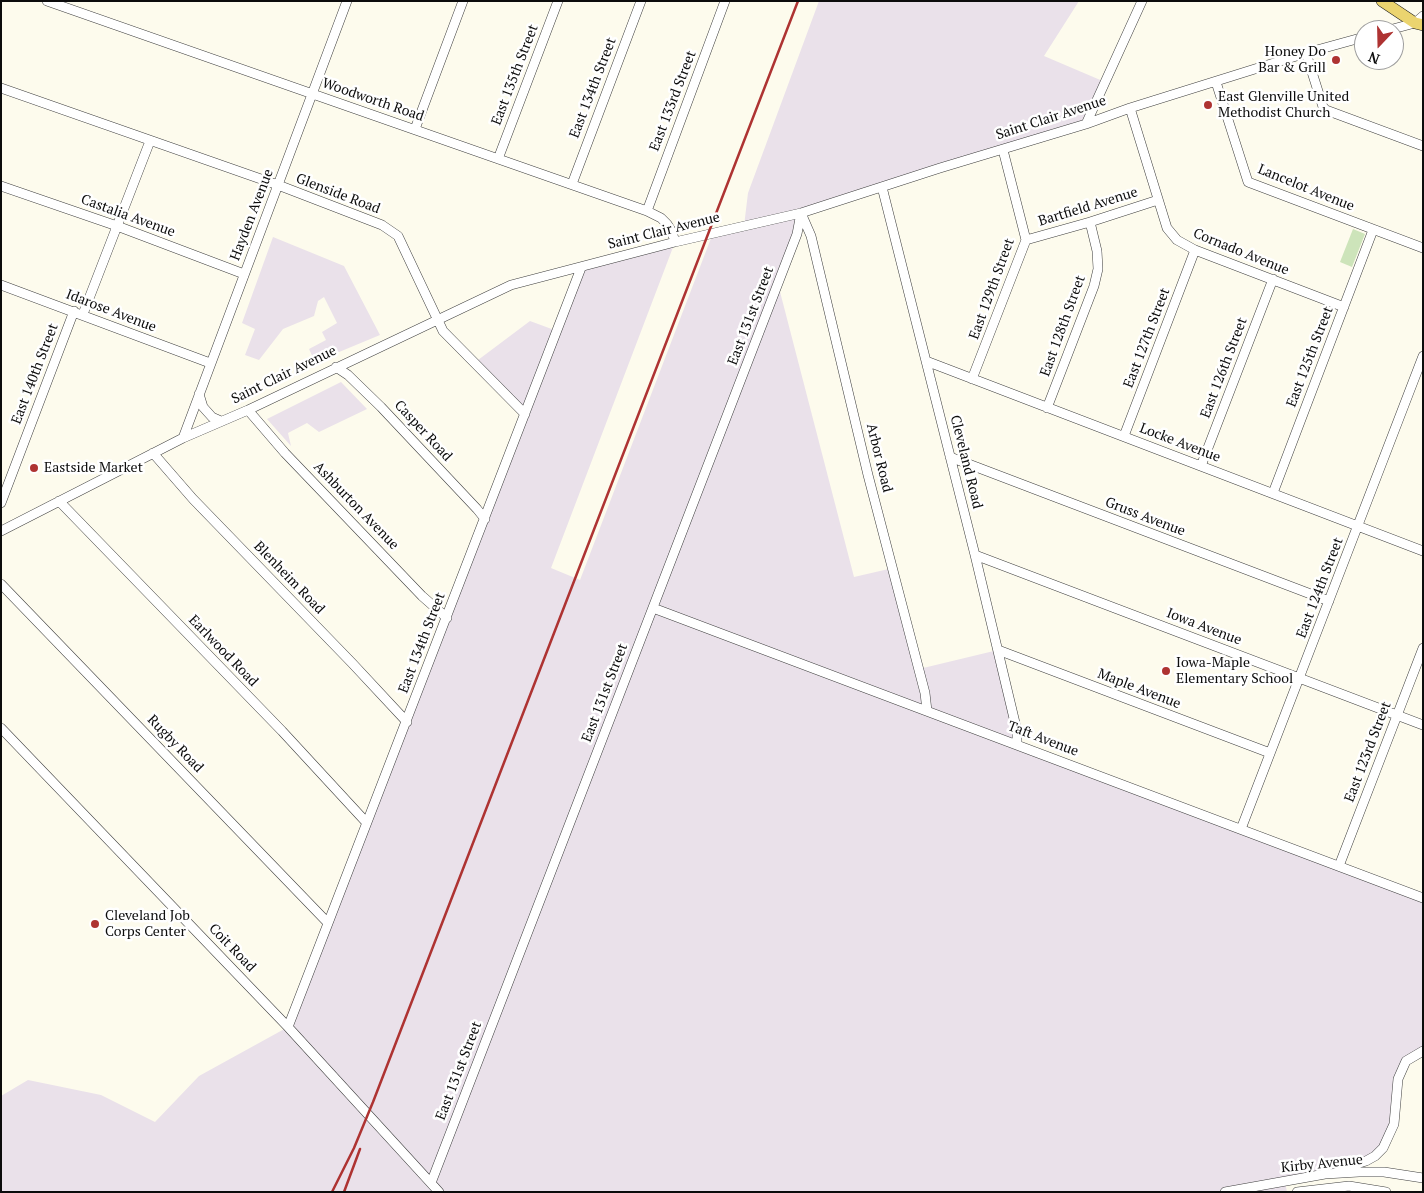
<!DOCTYPE html>
<style>
body{margin:0}
#map{position:relative;width:1424px;height:1193px;overflow:hidden;background:#fdfbed;font-family:"PT Serif",serif}
canvas{display:block}
.frame{position:absolute;inset:0;border:2px solid #0c0c0c;pointer-events:none}
.north{position:absolute;left:1354px;top:20px;width:50px;height:50px;box-sizing:border-box;background:#fff;border:1px solid #9e9e9e;border-radius:50%;rotate:201deg;font-size:14px;font-weight:700;line-height:20px;text-align:center;color:#0c0c0c}
.north::after{content:'';display:block;margin:auto;width:18px;height:22px;background:#ae3332;clip-path:polygon(50% 0,100% 100%,50% 72%,0 100%)}
</style>
<div id="map">
<canvas width="1424" height="1193"></canvas>
<div class="frame"></div>
<div class="north">N</div>
</div>
<script>
const context = document.querySelector('canvas').getContext('2d');
context.lineJoin = 'round';
function fill(path, color) {
  context.fillStyle = color;
  context.fill(path, 'evenodd');
}
function shape(rows) {
  const path = new Path2D();
  for (const r of rows) {
    path.moveTo(r[0], r[1]);
    for (let i = 2; i < r.length; i += 2) path.lineTo(r[i], r[i + 1]);
  }
  return path;
}
function strokePath(path, color, width, dash) {
  context.strokeStyle = color;
  context.lineWidth = width;
  context.lineCap = dash ? 'butt' : 'round';
  context.setLineDash(dash || []);
  context.stroke(path);
}
function drawText(font, color, halo, rows, align = 'center') {
  context.font = font + ' "PT Serif",serif';
  context.lineWidth = 5;
  context.setLineDash([]);
  context.textBaseline = 'middle';
  context.strokeStyle = halo;
  context.fillStyle = color;
  for (const [text, x, y, turn = 0] of rows) {
    context.save();
    context.translate(x, y);
    context.rotate((+turn || 0) * Math.PI / 180);
    context.textAlign = isNaN(turn) ? turn : align;
    if (halo) context.strokeText(text, 0, 0);
    context.fillText(text, 0, 0);
    context.restore();
  }
}
fill(shape([
 [819,1,1079,1,1044,56,1105,82,1086,124,801,213,778,284,854,577,893,568,919,669,998,650,1017,744,1423,898,1423,1051,1406,1061,1398,1079,1394,1124,1375,1156,1325,1174,1285,1182,1287,1192,1,1192,1,1096,28,1080,101,1095,155,1122,199,1076,288,1027,525,414,474,363,530,321,557,331,581,268,675,242,551,568,580,580,713,233,744,226,748,193],
 [273,237,344,266,380,335,315,362,309,349,326,340,322,332,337,323,324,297,318,301,314,316,283,329,259,360,245,355,255,329,242,323],
 [341,382,367,409,319,432,307,423,288,433,291,446,267,419]
]), '#eae1ea');
fill(shape([
 [1353,229,1365,234,1352,267,1340,262]
]), '#cde4ba');
const minor = shape([
 [47,1,647,211,661,218,667,224,672,232,675,242],
 [1389,30,1415,23,1423,16],
 [1306,53,1323,107,1326,110,1423,146],
 [1216,82,1248,182,1423,248],
 [1,88,278,185,382,225,398,236,443,331,525,414],
 [1130,108,1167,228,1177,240,1195,250,1344,307],
 [1086,124,1142,1],
 [415,129,463,1],
 [498,159,558,1],
 [572,184,641,1],
 [1,186,117,226,244,274],
 [882,187,975,555,1017,731,1017,744],
 [647,211,725,1],
 [801,213,811,236,868,475,925,693,927,711],
 [1026,240,1090,222,1158,200],
 [1,285,210,363],
 [83,314,150,141],
 [926,361,1423,551],
 [336,367,348,375,381,407,477,509,485,519],
 [972,379,1026,240,1003,150],
 [199,394,203,407,212,417,221,421],
 [1047,408,1094,286,1098,269,1097,251,1090,222],
 [248,410,285,453,422,596,447,618],
 [1124,436,1195,250],
 [183,438,347,1],
 [153,453,193,499,352,663,407,722],
 [950,457,1329,601],
 [1201,466,1273,279],
 [1273,493,1373,230],
 [59,501,282,731,366,822],
 [1,503,74,311],
 [1,531,183,438,248,410,511,285,675,242,801,213,940,168,1086,124,1130,108,1306,53,1364,37],
 [975,555,1423,725],
 [1,584,328,923],
 [653,608,1423,898],
 [998,650,1270,753],
 [1,728,288,1027,439,1192],
 [1241,829,1423,356],
 [1339,866,1423,648],
 [288,1027,581,268],
 [1340,1169,1366,1161,1375,1156,1383,1148,1394,1124,1398,1079,1406,1061,1423,1051],
 [431,1183,797,234,801,213],
 [1225,1192,1325,1174,1359,1172,1384,1172,1423,1178],
 [1297,1192,1349,1186,1386,1192]
]);
const major = shape([
 [1382,1,1415,23,1423,25]
]);
strokePath(minor, '#3f3f3f', 10);
strokePath(major, '#1d1d1d', 12);
strokePath(minor, '#fff', 9);
strokePath(major, '#ebd46f', 11);
strokePath(shape([
 [332,1192,354,1148,373,1102,798,1],
 [344,1192,360,1149]
]), '#ae3332', 2.5);
for (const [x, y, r, color] of [
 [1336,60,5,"#ae3332"],
 [1208,105,5,"#ae3332"],
 [34,468,5,"#ae3332"],
 [1166,671,5,"#ae3332"],
 [95,924,5,"#ae3332"]
]) {
  const dot = new Path2D();
  dot.arc(x, y, r, 0, 2 * Math.PI);
  context.fillStyle = color;
  context.fill(dot);
  strokePath(dot, '#fff', 2);
}
drawText('14px', '#0c0c0c', '#fff', [
 ["Honey Do",1326,52,"right"],
 ["Bar & Grill",1326,68,"right"],
 ["East Glenville United",1218,97],
 ["Methodist Church",1218,113],
 ["Eastside Market",44,468],
 ["Iowa-Maple",1176,663],
 ["Elementary School",1176,679],
 ["Cleveland Job",105,916],
 ["Corps Center",105,932]
], 'left');
drawText('14px', '#0c0c0c', '#fff', [
 ["East 135th Street",515,75,-69],
 ["East 134th Street",593,88,-69],
 ["Woodworth Road",373,100,19],
 ["East 133rd Street",673,101,-69],
 ["Saint Clair Avenue",1051,118,-18],
 ["Lancelot Avenue",1306,188,22],
 ["Glenside Road",338,194,21],
 ["Bartfield Avenue",1088,207,-17],
 ["Hayden Avenue",252,215,-69],
 ["Castalia Avenue",128,216,20],
 ["Saint Clair Avenue",664,231,-14],
 ["Cornado Avenue",1241,252,22],
 ["East 129th Street",992,289,-70],
 ["Idarose Avenue",111,311,21],
 ["East 131st Street",751,316,-69],
 ["East 128th Street",1063,326,-70],
 ["East 127th Street",1147,338,-69],
 ["East 125th Street",1310,357,-69],
 ["East 126th Street",1224,368,-69],
 ["East 140th Street",35,374,-69],
 ["Saint Clair Avenue",284,375,-26],
 ["Casper Road",423,431,47],
 ["Locke Avenue",1180,443,21],
 ["Arbor Road",879,458,76],
 ["Cleveland Road",966,462,76],
 ["Ashburton Avenue",356,506,46],
 ["Gruss Avenue",1145,517,21],
 ["Blenheim Road",289,578,46],
 ["East 124th Street",1320,588,-69],
 ["Iowa Avenue",1204,627,21],
 ["East 134th Street",422,643,-69],
 ["Earlwood Road",223,651,46],
 ["Maple Avenue",1139,689,21],
 ["East 131st Street",605,693,-69],
 ["Taft Avenue",1043,739,21],
 ["Rugby Road",175,744,46],
 ["East 123rd Street",1368,752,-69],
 ["Coit Road",232,948,46],
 ["East 131st Street",459,1071,-69],
 ["Kirby Avenue",1322,1164,-6]
]);
</script>
